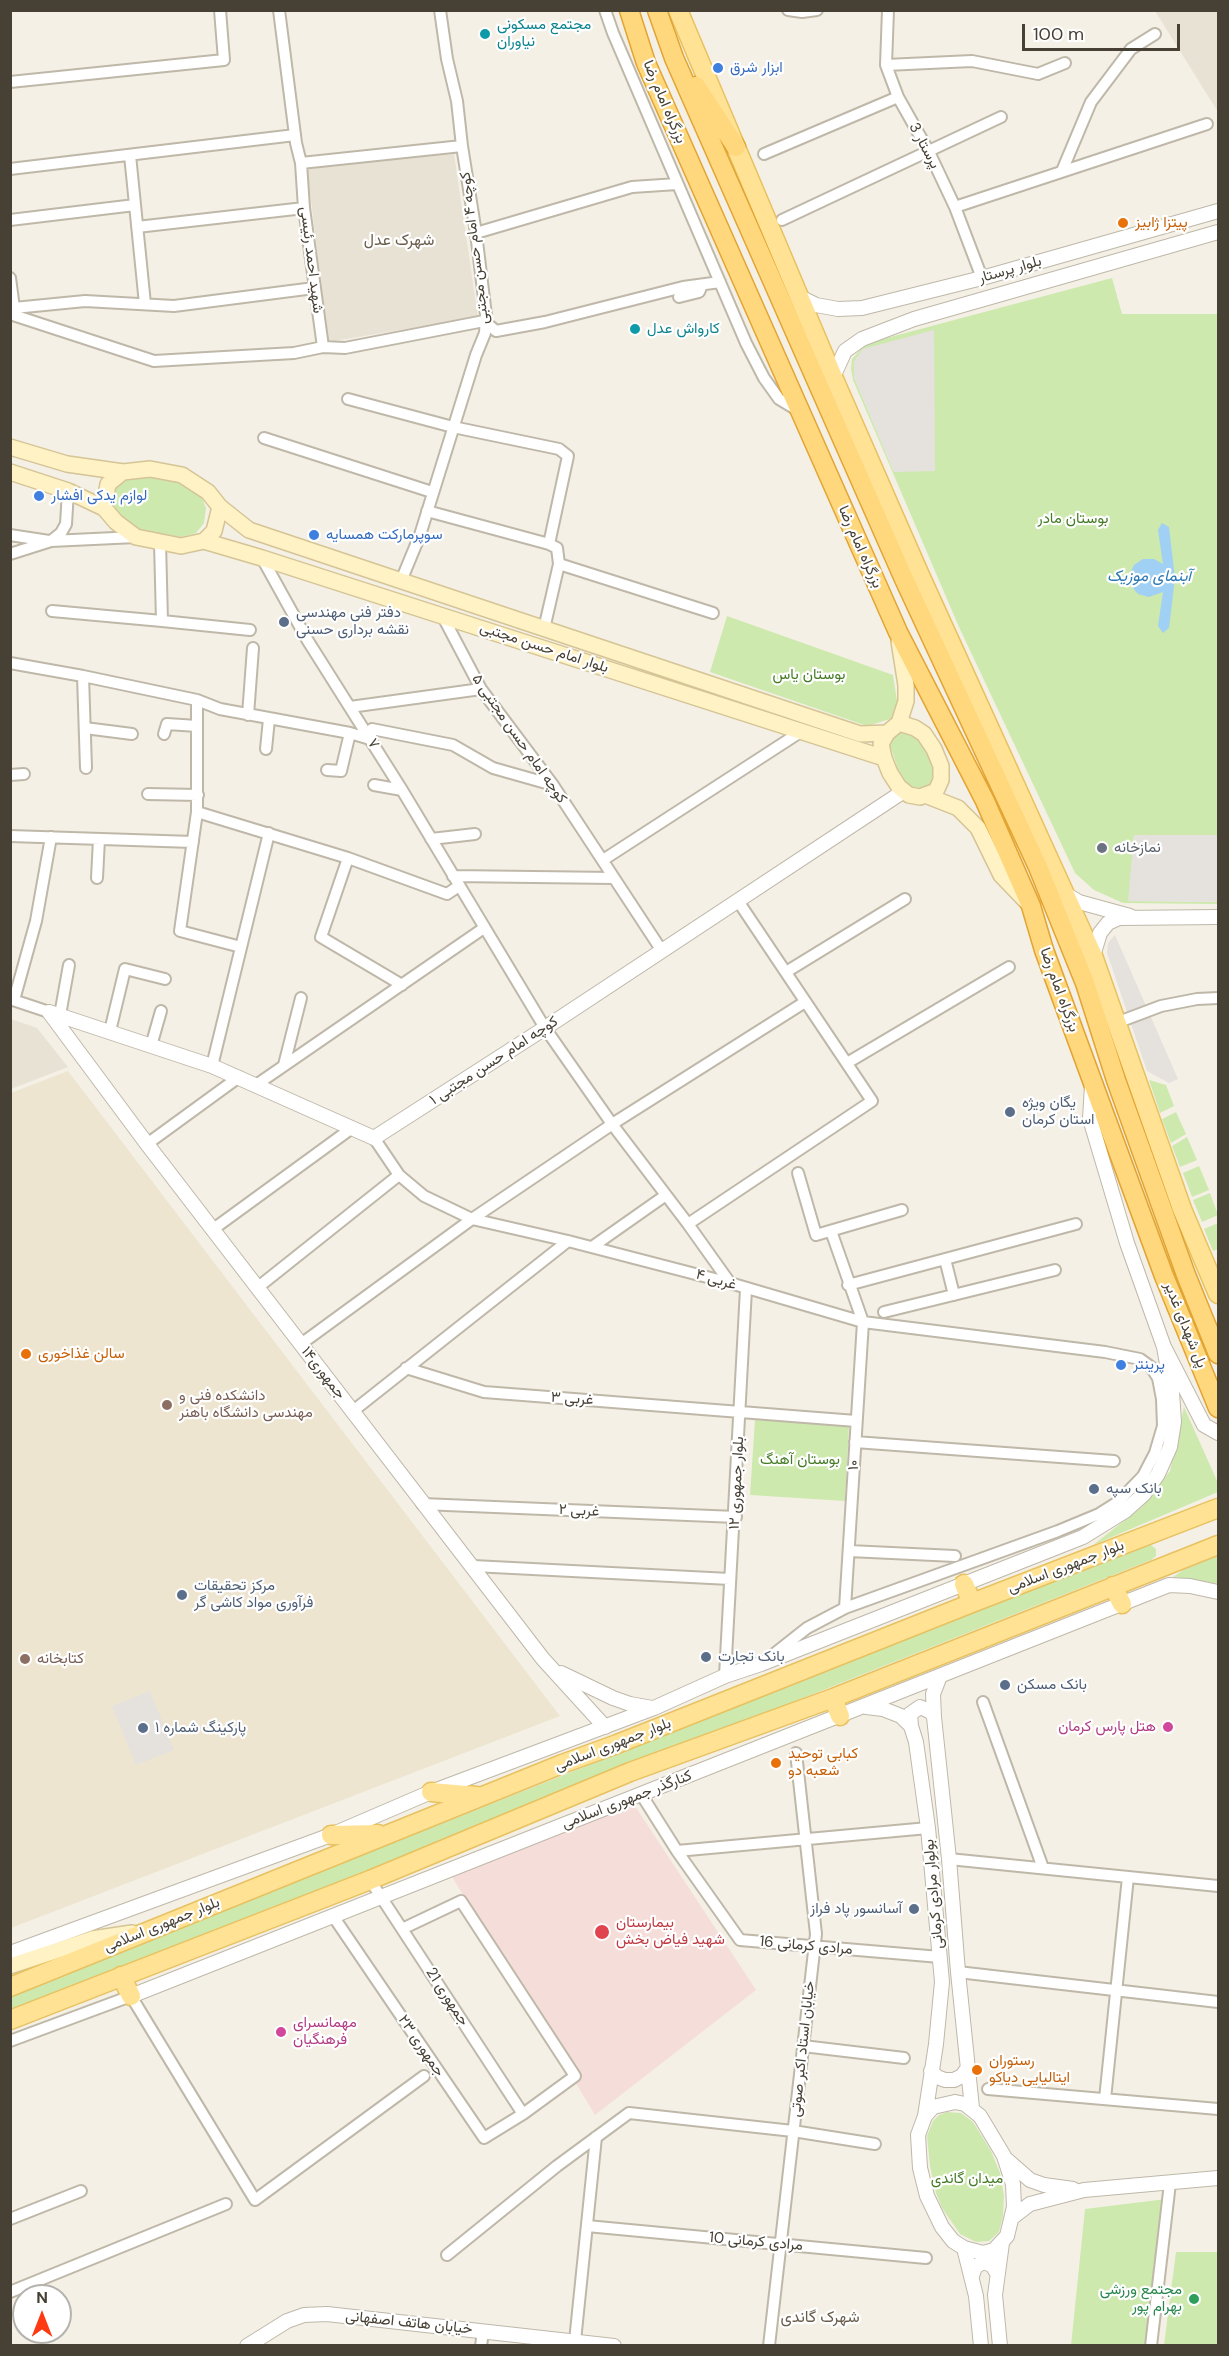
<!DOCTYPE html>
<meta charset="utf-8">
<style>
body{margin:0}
#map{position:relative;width:1229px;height:2356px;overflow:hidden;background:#f4f0e6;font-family:"DM Sans",sans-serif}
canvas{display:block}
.frame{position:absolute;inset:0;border:12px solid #474035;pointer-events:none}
.north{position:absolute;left:12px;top:2284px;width:60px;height:60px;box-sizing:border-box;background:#fff;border:2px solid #b5b3ae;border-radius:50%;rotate:0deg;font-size:16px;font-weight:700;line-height:24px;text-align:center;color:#474035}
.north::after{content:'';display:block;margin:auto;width:21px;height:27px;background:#ff3912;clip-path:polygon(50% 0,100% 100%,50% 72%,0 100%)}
.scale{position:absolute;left:1022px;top:24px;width:158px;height:27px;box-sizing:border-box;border:3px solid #474035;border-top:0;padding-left:8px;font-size:18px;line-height:21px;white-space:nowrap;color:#474035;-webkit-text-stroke:4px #fff;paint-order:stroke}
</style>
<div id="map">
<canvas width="1229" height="2356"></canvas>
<div class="frame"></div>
<div class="north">N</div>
<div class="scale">100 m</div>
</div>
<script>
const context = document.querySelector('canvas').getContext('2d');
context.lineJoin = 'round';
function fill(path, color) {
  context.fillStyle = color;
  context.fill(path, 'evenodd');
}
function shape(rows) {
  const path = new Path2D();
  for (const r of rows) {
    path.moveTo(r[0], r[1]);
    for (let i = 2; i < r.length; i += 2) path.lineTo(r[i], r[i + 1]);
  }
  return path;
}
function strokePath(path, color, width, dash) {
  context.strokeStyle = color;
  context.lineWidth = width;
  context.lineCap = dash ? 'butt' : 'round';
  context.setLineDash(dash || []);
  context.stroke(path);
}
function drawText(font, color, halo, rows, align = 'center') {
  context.font = font + ' "DM Sans",Vazirmatn,sans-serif';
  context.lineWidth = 4.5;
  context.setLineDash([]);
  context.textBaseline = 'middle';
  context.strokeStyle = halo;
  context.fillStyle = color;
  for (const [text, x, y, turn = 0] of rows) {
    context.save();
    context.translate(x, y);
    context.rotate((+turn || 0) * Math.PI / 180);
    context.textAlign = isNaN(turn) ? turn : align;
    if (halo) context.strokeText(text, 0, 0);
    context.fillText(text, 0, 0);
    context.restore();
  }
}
fill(shape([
 [1155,11,1218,11,1218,112],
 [454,154,478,317,328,342,307,167],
 [11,1019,37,1028,68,1067,11,1089]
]), '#e8e2d4');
fill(shape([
 [68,1071,560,1716,11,1928,11,1093]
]), '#ede5d0');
fill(shape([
 [633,1803,756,1990,595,2115,451,1875]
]), '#f5ddd9');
fill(shape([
 [1112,278,1122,314,1218,314,1218,835,1134,835,1129,901,1218,902,1218,904,1123,903,1094,890,1075,873,959,627,853,380,851,369,852,359,862,348,879,340],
 [863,349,894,472,854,377,854,362],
 [150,477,179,483,202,498,206,508,204,523,196,533,181,537,140,530,121,516,113,506,116,488,127,480],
 [727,616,893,675,898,708,890,719,867,726,710,672],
 [901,732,911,735,918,740,927,753,932,768,933,779,930,784,919,788,912,787,906,782,898,769,890,745,893,737],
 [1149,1080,1166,1085,1174,1106,1160,1113],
 [1176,1112,1186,1134,1171,1143,1162,1119],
 [1187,1137,1197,1160,1180,1167,1172,1146],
 [1199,1166,1209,1190,1192,1197,1183,1173],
 [1210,1193,1218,1215,1202,1222,1193,1200],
 [1218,1223,1218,1249,1213,1251,1204,1229],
 [1184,1407,1218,1483,1218,1492,1093,1545,1142,1507,1170,1471],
 [755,1420,849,1426,845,1501,750,1495],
 [1145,1545,1151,1545,1156,1549,1156,1556,1151,1560,11,2012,11,1994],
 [1218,1556,1218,1584,1173,1577,1185,1569],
 [947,2112,961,2113,973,2122,991,2151,1000,2173,1004,2196,1003,2216,999,2232,989,2241,976,2242,960,2234,942,2208,936,2193,930,2166,927,2136,933,2121,939,2115],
 [1166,2199,1150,2345,1071,2346,1085,2209],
 [1176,2252,1218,2252,1218,2345,1164,2345]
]), '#cee9ae');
fill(shape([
 [934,330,935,471,894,472,854,377,854,362,863,349],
 [1134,835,1218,835,1218,902,1128,901],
 [1115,935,1178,1079,1169,1083,1147,1071,1107,953,1108,943],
 [150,1691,174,1750,136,1765,112,1706]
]), '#e5e2de');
fill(shape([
 [1162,523,1169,527,1175,578,1169,628,1163,633,1158,626,1163,592,1149,597,1138,594,1131,586,1129,575,1134,565,1143,559,1154,559,1163,564,1158,530]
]), '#a0d0f3');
const minor = shape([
 [279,10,296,143,301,163,304,208,323,347],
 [605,10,613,33,746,343,764,378,779,399,799,411],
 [788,10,802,12,817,10],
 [888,10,886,65,898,97,929,152,955,207,982,278],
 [886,65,972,61,1038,74,1065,63],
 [10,82,224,60,220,10],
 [764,154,898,97],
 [130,155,145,304],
 [301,163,462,146],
 [10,169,295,135],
 [1062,171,1091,102,1131,49,1155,34],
 [955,207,1207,124],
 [10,220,135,205],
 [782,220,1001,117],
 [137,227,304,208],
 [476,233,632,187,677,184],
 [10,278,14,308],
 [679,297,699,292,702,285],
 [10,310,14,308,85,301,174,306,314,288],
 [10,314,154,361,294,353,323,347,345,348,484,321,496,331,545,322,683,287,720,282],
 [348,399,453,427,559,449,568,456,549,544],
 [264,438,432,492],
 [427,511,549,544,557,548,559,564,544,629],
 [10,535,49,541],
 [51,541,61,533,66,524,68,491],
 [10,554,51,541,136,537],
 [262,558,308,641,402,790,545,1028,612,1124,688,1224,730,1283],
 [559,564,713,613],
 [401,581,420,535,476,355,485,333,486,315,476,233,462,146,457,101,447,59,440,10],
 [52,611,162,621,160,542],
 [442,615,481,689,553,785,662,951],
 [162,621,250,630],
 [10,663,83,676,197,700,220,709,350,733,370,739,372,729,453,745,493,768,553,785],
 [83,676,86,768],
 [197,700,197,812,180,931,241,947],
 [350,707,481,689],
 [248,715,253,648],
 [85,728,132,734],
 [164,734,167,724,197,726],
 [266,749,269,719],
 [327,770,341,771,350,733],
 [10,775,24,774],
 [374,785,402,790],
 [148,794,198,795],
 [197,812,348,858,447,894,459,886],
 [10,836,193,842],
 [431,839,475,834],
 [348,858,321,937,402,985],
 [603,860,802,731],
 [453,876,614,878],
 [97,878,99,839],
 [786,972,905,899],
 [10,999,49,1012],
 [14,1000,36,921,51,837],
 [60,1015,69,965],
 [1116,1023,1161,1006,1197,999,1218,998],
 [110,1031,125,969,165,979],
 [151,1046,161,1011],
 [847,1063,1009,967],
 [284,1065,301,998],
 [212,1066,269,833],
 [256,1085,484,928],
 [374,1138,399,1175,424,1196,472,1219,568,1241,730,1283,863,1322,1105,1352,1140,1359,1151,1367,1158,1378,1162,1399,1163,1426,1155,1453,1143,1476,1118,1502,1099,1514,1058,1531,845,1608,807,1628,769,1658],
 [147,1144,239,1077],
 [798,1173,816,1235,902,1210],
 [688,1224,872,1101,738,901],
 [212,1230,352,1128],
 [831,1231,863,1322,845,1608],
 [592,1247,666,1195],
 [945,1259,954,1295],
 [848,1285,1076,1224],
 [257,1288,399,1175],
 [884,1312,1055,1270],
 [301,1344,472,1219,617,1121,805,1002],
 [406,1368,484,1392,856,1421],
 [353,1411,568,1241],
 [855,1442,1114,1461],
 [422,1504,736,1517],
 [849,1551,955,1556],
 [473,1566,730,1579],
 [725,1676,746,1289],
 [983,1702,1043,1868],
 [641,1794,677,1851,740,1940,940,1957],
 [677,1851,928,1828],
 [949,1859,1218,1886],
 [370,1880,523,2114],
 [333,1916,484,2138,523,2114,575,2076,461,1901,402,1929],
 [958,1972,1218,2002],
 [10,2041,131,1996,255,2200,424,2076],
 [803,2046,904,2058],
 [988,2089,1218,2109],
 [1105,2099,1128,1877],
 [10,2219,81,2191],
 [587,2226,926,2258],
 [447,2255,557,2166,629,2113,793,2131,875,2144],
 [10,2292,226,2204],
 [575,2341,596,2137],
 [481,2346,483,2332],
 [769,2346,816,1934,796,1753],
 [1151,2346,1170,2183]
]);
const tertiary = shape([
 [800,297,816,305,838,309,862,308,982,278,1218,211],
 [833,377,845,351,862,339,914,319,1218,232],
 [1064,893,1079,902,1130,916],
 [1093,956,1100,933,1108,923,1119,918,1218,917],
 [49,1012,212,1066,374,1138,545,1028,904,791],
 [49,1012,147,1144,543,1659,605,1727],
 [1092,1085,1090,1119,1127,1243,1164,1347,1204,1425,1218,1433],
 [561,1673,613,1698,630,1704,652,1708],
 [940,1676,933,1694,934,1717,949,1859,958,1972,972,2108],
 [866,1707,883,1709,901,1716,911,1726,916,1742,928,1828,942,1982,936,2044,925,2116],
 [911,1726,910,1714,920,1707,931,1712,934,1717],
 [10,1953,331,1835,431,1792,654,1708,725,1676,761,1664,1083,1537,1125,1511,1144,1494,1158,1474,1170,1447,1174,1422,1172,1392,1164,1347],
 [131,1996,1169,1585,1190,1586,1218,1592],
 [931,2071,937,2077,945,2080,954,2080,962,2076,967,2069],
 [955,2102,965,2104,980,2116,1004,2156,1013,2184,1014,2207,1007,2236,994,2250,983,2253,964,2248,953,2241,942,2227,927,2196,920,2168,918,2135,925,2116,933,2107,955,2102],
 [1006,2159,1030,2180,1044,2185,1073,2189],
 [1013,2217,1030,2204,1084,2190,1218,2178],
 [964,2248,976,2296,981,2346],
 [972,2276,975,2267,983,2262,992,2265,997,2273],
 [247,2346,287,2321,304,2315,327,2314,614,2346],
 [1000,2346,995,2295,1002,2243]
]);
const secondary = shape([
 [10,447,67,464,123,472],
 [10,472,68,491,104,508],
 [220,507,249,530,860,734,887,733],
 [204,541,214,531,220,507,208,492,182,475,150,469,123,472,108,484,104,508,116,522,136,537,181,546,204,541,262,558,884,758],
 [899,641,906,685,906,701,899,723],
 [899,723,915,728,924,734,934,749,941,766,941,780,936,791,920,797,909,795,899,787,890,773,884,758,881,744,887,733,899,723],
 [925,795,958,808,978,828,1001,875,1026,901],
 [10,1966,92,1939,132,1933]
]);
const primary = shape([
 [678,10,833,377,919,573,1093,956,1182,1209,1218,1294],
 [964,1584,972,1603],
 [1113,1586,1122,1604],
 [833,1698,840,1716],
 [431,1792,477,1796],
 [331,1835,378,1834],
 [121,1976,131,1996],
 [10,1987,562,1764,617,1744,972,1603,1218,1508],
 [10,2020,370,1880,630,1772,833,1698,1218,1545]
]);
const trunk = shape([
 [629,10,646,63,898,632,985,801,1031,906,1044,950,1164,1276,1218,1408],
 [657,10,674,58,904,579,1038,867,1085,983,1116,1080,1186,1275,1218,1354],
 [696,86,736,147]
]);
strokePath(minor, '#bfb8a9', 14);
strokePath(tertiary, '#bfb8a9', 16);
strokePath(secondary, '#d5c495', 18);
strokePath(primary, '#e8c160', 21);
strokePath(trunk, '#e2a432', 21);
strokePath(minor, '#fff', 10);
strokePath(tertiary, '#fff', 14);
strokePath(secondary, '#fff2c5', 15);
strokePath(primary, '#ffe294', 18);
strokePath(trunk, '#ffd87d', 18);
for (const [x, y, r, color] of [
 [485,34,6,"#0f9aa8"],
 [718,68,6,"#3f7fe0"],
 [1123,223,6,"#e8710a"],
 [635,329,6,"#0f9aa8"],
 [39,496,6,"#3f7fe0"],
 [314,535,6,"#3f7fe0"],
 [284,622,6,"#5c6f8a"],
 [1102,848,6,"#6b7280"],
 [1010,1112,6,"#5c6f8a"],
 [26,1354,6,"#e8710a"],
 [1121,1365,6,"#3f7fe0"],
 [167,1405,6,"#8d6e63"],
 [1094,1489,6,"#5c6f8a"],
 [182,1595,6,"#5c6f8a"],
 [706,1657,6,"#5c6f8a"],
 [25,1659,6,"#8d6e63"],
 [1005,1685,6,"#5c6f8a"],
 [1168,1727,6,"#d1479c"],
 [143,1728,6,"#5c6f8a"],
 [776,1763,6,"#e8710a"],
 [914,1909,6,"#5c6f8a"],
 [602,1932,8,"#e0444e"],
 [281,2032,6,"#d1479c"],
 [977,2070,6,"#e8710a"],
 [1194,2299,6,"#2e9e5b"]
]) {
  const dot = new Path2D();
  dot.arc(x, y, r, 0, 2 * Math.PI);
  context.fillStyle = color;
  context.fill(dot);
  strokePath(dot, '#fff', 2);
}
drawText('15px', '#0d838f', '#fff', [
 ["مجتمع مسکونی",497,25],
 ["نیاوران",497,42],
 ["کارواش عدل",647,329]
], 'left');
drawText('15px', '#366cbe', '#fff', [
 ["ابزار شرق",730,68],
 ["لوازم یدکی افشار",51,496],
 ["سوپرمارکت همسایه",326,535],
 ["پرینتر",1133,1365]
], 'left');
drawText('15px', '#474035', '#fff', [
 ["بزرگراه امام رضا",664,102,67],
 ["پرستار 3",924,146,62],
 ["کوچه ۴ امام حسن مجتبی",475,248,-97],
 ["شهید احمد رئیسی",311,260,83],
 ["بلوار پرستار",1010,270,-16],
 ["بزرگراه امام رضا",860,547,66],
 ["بلوار امام حسن مجتبی",544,648,18],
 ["کوچه امام حسن مجتبی ۵",519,739,55],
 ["۷",373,744,58],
 ["بزرگراه امام رضا",1059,990,70],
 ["کوچه امام حسن مجتبی ۱",494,1061,-33],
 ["۴ غربی",716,1280,16],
 ["پل شهدای غدیر",1185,1325,68],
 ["جمهوری۱۴",323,1373,52],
 ["۳ غربی",572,1399,4],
 ["۱۰",854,1465,-87],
 ["بلوار جمهوری ۱۲",737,1483,-87],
 ["۲ غربی",579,1511,3],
 ["بلوار جمهوری اسلامی",1066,1567,-21],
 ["بلوار جمهوری اسلامی",613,1745,-21],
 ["کنارگذر جمهوری اسلامی",627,1800,-21],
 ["بولوار مرادی کرمانی",934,1894,-95],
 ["بلوار جمهوری اسلامی",162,1925,-22],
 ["مرادی کرمانی 16",806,1946,5],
 ["جمهوری 21",447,1997,57],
 ["۲۳ جمهوری",421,2046,56],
 ["خیابان استاد اکبر صوتی",803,2049,-84],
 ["مرادی کرمانی 10",756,2242,5],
 ["خیابان هاتف اصفهانی",409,2323,6]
]);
drawText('15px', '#c56008', '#fff', [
 ["پیتزا ژابیز",1135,223],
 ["سالن غذاخوری",38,1354],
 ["کبابی توحید",788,1754],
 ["شعبه دو",788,1771],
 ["رستوران",989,2061],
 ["ایتالیایی دیاکو",989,2078]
], 'left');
drawText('15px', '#457b26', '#fff', [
 ["بوستان مادر",1073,519],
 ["بوستان یاس",809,675],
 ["بوستان آهنگ",800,1460],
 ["میدان گاندی",967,2179]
]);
drawText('15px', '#4e5e75', '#fff', [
 ["دفتر فنی مهندسی",296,613],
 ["نقشه برداری حسنی",296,630],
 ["یگان ویژه",1022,1103],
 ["استان کرمان",1022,1120],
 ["بانک سپه",1106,1489],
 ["مرکز تحقیقات",194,1586],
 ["فرآوری مواد کاشی گر",194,1603],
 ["بانک تجارت",718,1657],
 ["بانک مسکن",1017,1685],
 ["پارکینگ شماره ۱",155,1728],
 ["آسانسور پاد فراز",902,1909,"right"]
], 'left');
drawText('15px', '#5b616d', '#fff', [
 ["نمازخانه",1114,848]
], 'left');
drawText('15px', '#785e54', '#fff', [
 ["دانشکده فنی و",179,1396],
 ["مهندسی دانشگاه باهنر",179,1413],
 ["کتابخانه",37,1659]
], 'left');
drawText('15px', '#b23c85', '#fff', [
 ["هتل پارس کرمان",1156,1727],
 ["مهمانسرای",293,2023,"left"],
 ["فرهنگیان",293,2040,"left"]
], 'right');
drawText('15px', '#be3a42', '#fff', [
 ["بیمارستان",616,1923],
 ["شهید فیاض بخش",616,1940]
], 'left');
drawText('15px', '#27864d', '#fff', [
 ["مجتمع ورزشی",1182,2290],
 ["بهرام پور",1182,2307]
], 'right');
drawText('16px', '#6a5e4c', '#fff', [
 ["شهرک عدل",399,241],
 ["شهرک گاندی",820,2318]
]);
drawText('italic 16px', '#2b79b6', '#fff', [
 ["آبنمای موزیک",1149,577]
]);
</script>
